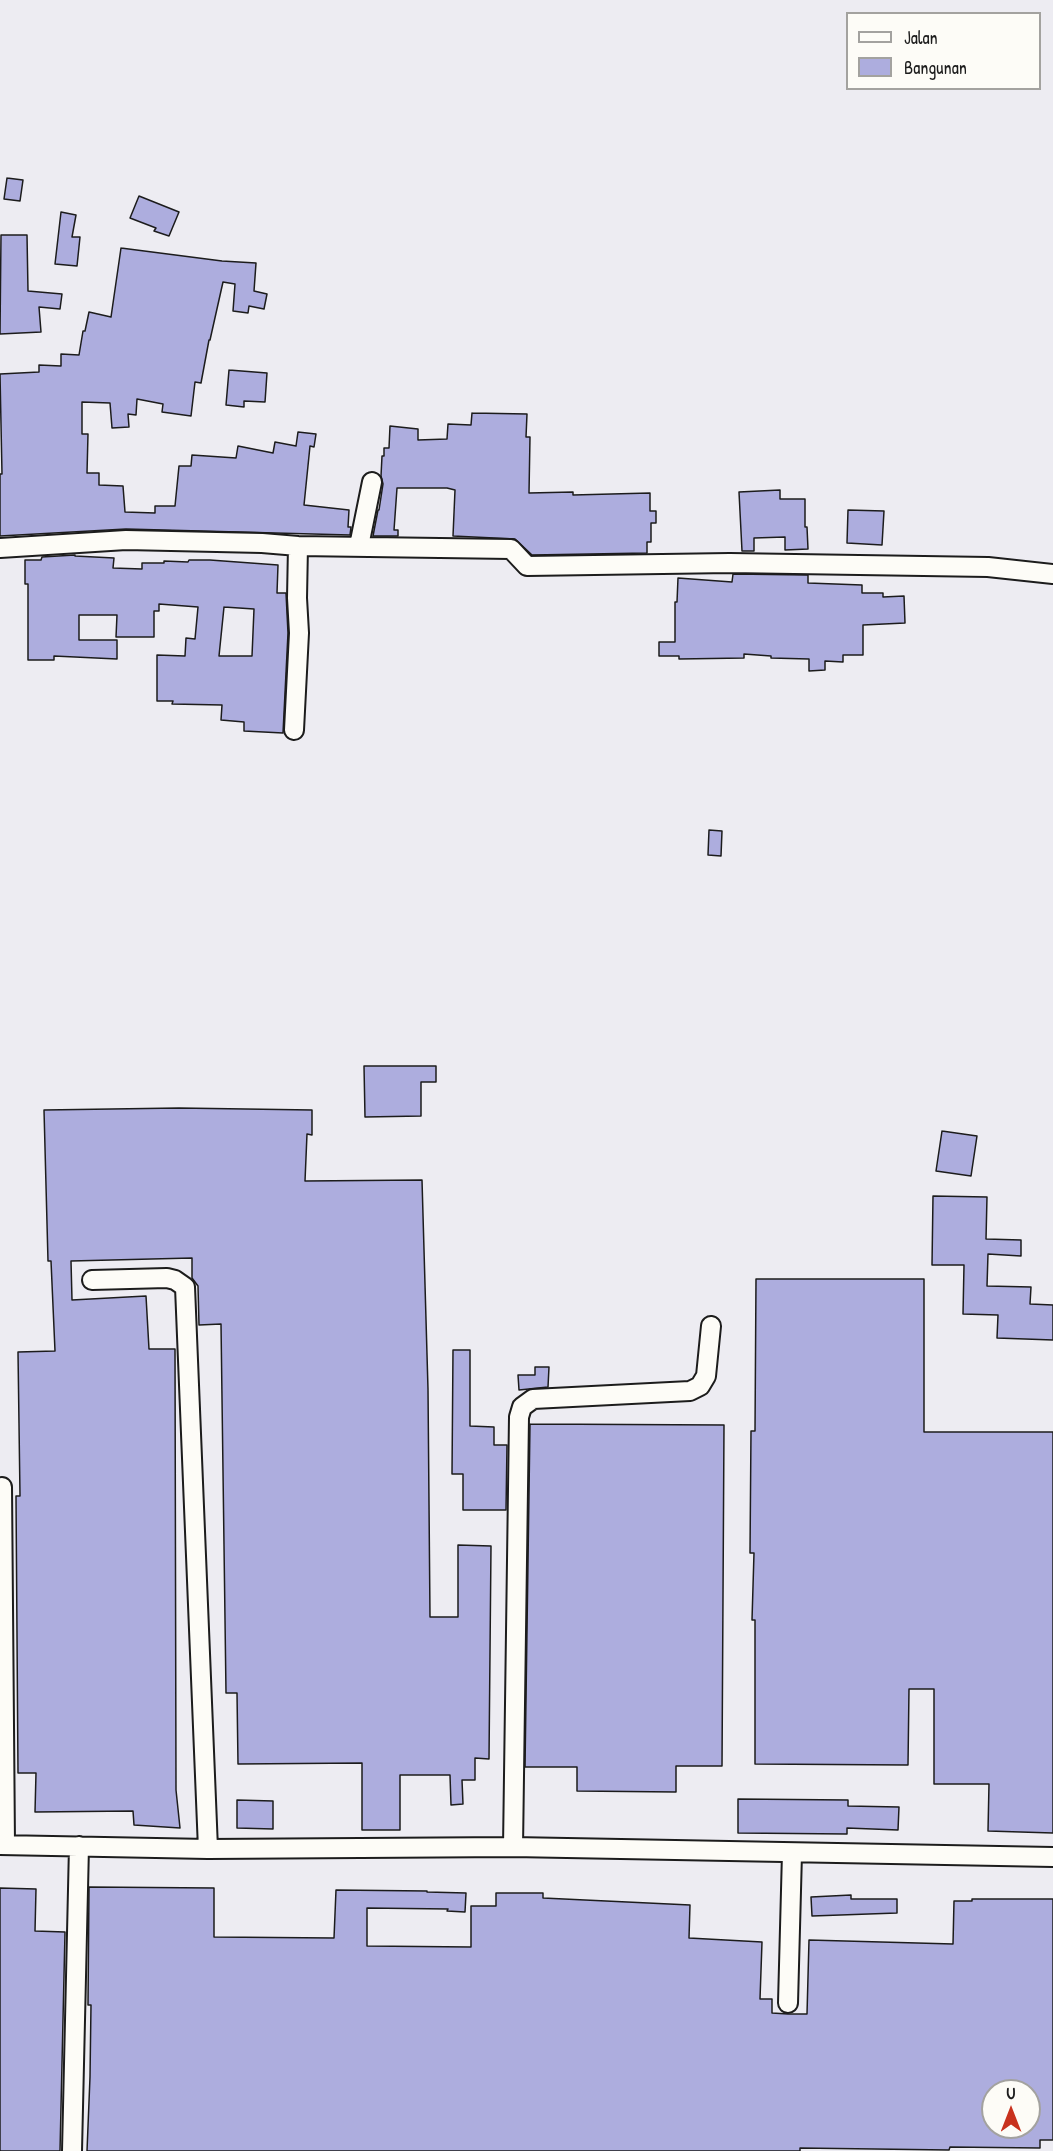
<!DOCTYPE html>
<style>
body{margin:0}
#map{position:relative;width:1053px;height:2151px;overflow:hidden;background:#edecf2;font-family:"Patrick Hand",sans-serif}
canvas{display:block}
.legend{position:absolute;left:846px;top:12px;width:195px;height:78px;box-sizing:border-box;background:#fdfcf7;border:2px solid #a3a29f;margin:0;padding:8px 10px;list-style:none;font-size:18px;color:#1c1c1c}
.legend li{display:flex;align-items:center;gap:12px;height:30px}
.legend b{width:30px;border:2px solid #a3a29f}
.north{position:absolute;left:981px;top:2079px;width:60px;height:60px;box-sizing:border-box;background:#fdfcf7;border:2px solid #a3a29f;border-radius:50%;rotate:0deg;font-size:16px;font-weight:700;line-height:24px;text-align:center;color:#1c1c1c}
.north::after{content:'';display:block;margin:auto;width:21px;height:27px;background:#c8321e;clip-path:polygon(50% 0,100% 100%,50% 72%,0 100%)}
</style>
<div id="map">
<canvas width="1053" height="2151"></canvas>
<ul class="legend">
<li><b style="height:8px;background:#fdfcf7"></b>Jalan</li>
<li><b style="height:16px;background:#adadde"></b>Bangunan</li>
</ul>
<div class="north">U</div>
</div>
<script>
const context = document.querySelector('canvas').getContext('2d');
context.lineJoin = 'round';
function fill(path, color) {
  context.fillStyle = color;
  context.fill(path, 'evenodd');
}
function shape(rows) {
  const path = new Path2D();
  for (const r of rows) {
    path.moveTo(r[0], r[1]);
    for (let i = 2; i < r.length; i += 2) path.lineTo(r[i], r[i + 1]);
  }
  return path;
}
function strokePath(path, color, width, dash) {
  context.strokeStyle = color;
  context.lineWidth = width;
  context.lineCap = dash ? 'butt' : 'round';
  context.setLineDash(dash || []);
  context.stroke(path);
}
const building = shape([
 [7,178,23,180,20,201,4,199,7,178],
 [139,196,179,212,169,236,154,231,156,228,130,218,139,196],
 [61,212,76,215,72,237,80,237,77,266,55,264,61,212],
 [1,235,27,235,28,291,62,294,60,309,39,307,41,332,0,334,1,235],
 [121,248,222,261,256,263,254,291,267,294,264,309,249,306,248,313,233,311,235,284,223,282,210,340,209,340,201,383,195,382,191,416,162,412,163,404,137,399,136,415,128,414,129,427,112,428,110,403,82,402,82,434,88,434,87,473,99,473,99,485,123,486,125,512,155,513,155,506,175,506,179,466,191,466,192,455,236,458,238,446,273,453,275,442,296,446,298,432,316,434,314,447,310,446,304,505,349,510,348,527,351,527,350,535,126,529,0,536,0,474,2,474,0,374,39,372,39,365,61,366,61,354,79,355,83,331,85,331,89,312,111,317,121,248],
 [229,370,267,373,265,402,244,401,244,407,226,405,229,370],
 [472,413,527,414,526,437,530,437,529,493,573,492,573,495,650,493,650,511,656,511,656,523,651,523,651,542,647,542,647,553,532,555,515,539,453,536,455,490,447,488,397,488,394,530,398,530,398,536,373,536,378,510,379,510,383,484,381,476,382,456,384,456,384,448,389,448,390,426,418,429,418,440,447,439,448,424,471,425,472,413],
 [780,490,780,499,805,499,805,527,807,527,808,549,785,550,785,537,754,538,754,551,742,551,739,492,780,490],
 [848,510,884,511,882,545,847,543,848,510],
 [75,555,75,556,114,558,113,568,142,569,142,563,164,563,164,561,188,562,189,560,210,560,278,565,277,593,286,593,288,633,283,733,244,731,244,722,221,720,222,705,172,704,173,701,157,701,157,655,185,656,186,638,195,639,198,607,159,604,159,611,154,611,154,637,116,637,117,615,79,615,79,640,117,640,117,659,54,656,54,660,28,660,28,584,25,584,25,560,41,560,42,557,75,555],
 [224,607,254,609,252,656,219,656,224,607],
 [733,574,808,575,808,583,862,585,862,593,883,593,883,597,904,596,905,623,863,625,863,655,843,655,843,662,825,661,825,670,809,671,809,659,771,658,771,656,744,654,744,658,679,659,679,656,659,656,659,642,675,642,675,602,677,602,678,578,732,582,733,574],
 [709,830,722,831,721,856,708,855,709,830],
 [364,1066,436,1066,436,1082,421,1082,421,1116,365,1117,364,1066],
 [179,1108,312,1110,312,1135,307,1134,305,1181,422,1180,428,1389,430,1617,458,1617,458,1545,491,1546,489,1759,475,1758,475,1780,462,1780,463,1804,451,1805,450,1775,400,1775,400,1830,362,1830,362,1763,238,1764,237,1693,226,1693,221,1324,199,1325,198,1286,192,1278,192,1258,71,1261,72,1300,146,1296,149,1349,175,1349,176,1790,180,1828,134,1825,133,1811,35,1812,36,1773,18,1773,16,1496,20,1496,18,1352,55,1351,51,1261,48,1261,44,1110,179,1108],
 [942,1131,977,1136,971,1176,936,1171,942,1131],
 [933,1196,987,1197,986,1239,1021,1240,1021,1256,988,1254,987,1286,1031,1287,1030,1304,1053,1305,1053,1340,997,1338,998,1315,963,1314,964,1265,932,1265,933,1196],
 [756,1279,924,1279,924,1432,1053,1432,1053,1833,988,1831,989,1784,934,1784,934,1689,909,1689,908,1765,755,1764,755,1620,752,1620,754,1553,750,1553,751,1431,755,1431,756,1279],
 [453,1350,470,1350,470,1426,494,1427,494,1445,507,1445,506,1510,463,1510,463,1474,452,1474,453,1350],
 [535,1367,549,1367,548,1387,519,1390,518,1375,535,1375,535,1367],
 [530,1424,724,1425,722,1766,676,1766,676,1792,577,1791,577,1767,525,1767,530,1424],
 [738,1799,848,1800,848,1806,899,1807,898,1830,847,1828,847,1834,738,1833,738,1799],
 [237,1800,273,1801,273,1829,237,1828,237,1800],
 [89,1887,214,1888,214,1937,334,1938,336,1890,427,1891,427,1892,466,1893,465,1912,447,1911,448,1909,367,1908,367,1946,471,1947,471,1906,496,1906,496,1893,543,1893,543,1898,690,1905,689,1938,762,1942,760,1999,772,1999,772,2013,788,2014,807,2014,809,1940,953,1944,954,1901,972,1901,972,1899,1053,1899,1053,2140,1040,2140,1040,2148,950,2147,949,2150,800,2148,800,2151,87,2151,90,2077,91,2005,88,2005,89,1887],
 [993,2091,1029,2091,1029,2127,993,2127,993,2091],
 [0,1888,36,1889,35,1931,65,1932,60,2151,0,2151,0,1888],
 [851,1895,851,1899,897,1899,897,1913,812,1916,811,1897,851,1895]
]);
fill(building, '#adadde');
strokePath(building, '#1c1c1c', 1.5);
const minor = shape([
 [359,546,372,482],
 [0,548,126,540,262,543,298,546,511,549,527,566,730,563,988,567,1053,574],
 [294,730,299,633,297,598,298,546],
 [92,1280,167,1278,175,1280,185,1287,208,1849],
 [2,1487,5,1845],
 [0,1845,208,1849,513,1847,1053,1857],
 [513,1847,519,1417,522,1407,533,1399,690,1391,700,1386,706,1376,711,1326],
 [788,2003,792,1853],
 [72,2151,79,1846]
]);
strokePath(minor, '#1c1c1c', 22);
strokePath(minor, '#fdfcf7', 18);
</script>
